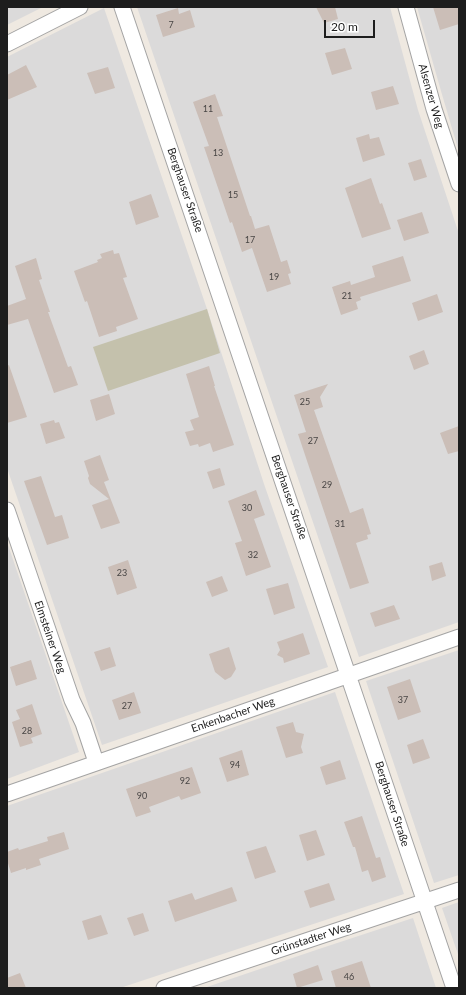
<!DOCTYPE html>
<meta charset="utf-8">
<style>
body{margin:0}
#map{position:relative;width:466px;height:995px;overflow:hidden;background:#efe9e1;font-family:Lato,sans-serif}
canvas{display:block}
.frame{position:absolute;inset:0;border:8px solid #1d1d1d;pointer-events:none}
.scale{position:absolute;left:324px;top:20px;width:51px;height:18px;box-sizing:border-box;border:2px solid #1d1d1d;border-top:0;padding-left:5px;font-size:12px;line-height:14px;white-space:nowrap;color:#1d1d1d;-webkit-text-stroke:3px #fff;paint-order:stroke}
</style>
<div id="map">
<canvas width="466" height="995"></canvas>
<div class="frame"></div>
<div class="scale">20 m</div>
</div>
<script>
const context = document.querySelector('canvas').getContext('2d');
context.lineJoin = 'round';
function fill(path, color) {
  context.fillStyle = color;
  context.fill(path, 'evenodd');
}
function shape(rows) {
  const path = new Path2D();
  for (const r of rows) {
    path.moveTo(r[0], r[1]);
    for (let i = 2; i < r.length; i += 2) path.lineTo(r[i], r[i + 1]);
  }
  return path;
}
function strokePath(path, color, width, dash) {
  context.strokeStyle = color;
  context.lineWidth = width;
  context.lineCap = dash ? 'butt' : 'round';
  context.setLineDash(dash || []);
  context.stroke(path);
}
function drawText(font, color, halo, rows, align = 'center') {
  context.font = font + ' Lato,sans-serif';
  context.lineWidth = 4;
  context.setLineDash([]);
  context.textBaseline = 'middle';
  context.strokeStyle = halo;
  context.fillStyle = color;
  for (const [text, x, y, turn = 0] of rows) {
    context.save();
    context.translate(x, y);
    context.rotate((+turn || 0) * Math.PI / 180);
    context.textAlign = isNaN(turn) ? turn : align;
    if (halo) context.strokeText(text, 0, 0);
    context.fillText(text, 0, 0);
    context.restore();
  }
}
fill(shape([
 [7,7,43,7,7,25],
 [137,7,390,7,418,110,459,234,459,622,359,657],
 [417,7,459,7,459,152,441,91],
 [104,8,207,309,264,484,328,667,102,745,7,468,7,57],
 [7,542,79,752,7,779],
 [459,650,459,875,434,883,366,681],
 [335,692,404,894,120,988,7,988,7,806],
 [459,902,459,957,442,908],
 [413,918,436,988,204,988,316,950]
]), '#dbdada');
fill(shape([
 [207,309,220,353,108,391,93,347]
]), '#c4c1ac');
fill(shape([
 [316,7,335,7,338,19,324,23],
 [433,7,459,7,459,24,440,30],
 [178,8,179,14,190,10,195,27,163,37,156,15],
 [345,48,352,69,332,75,325,53],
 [26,65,37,87,7,100,7,75],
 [108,67,115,88,95,94,87,73],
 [393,86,399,104,376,110,371,92],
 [215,94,223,116,217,117,250,216,251,216,255,229,269,225,281,262,287,260,291,273,288,274,291,284,267,292,252,248,242,252,232,222,230,223,204,147,209,146,193,102],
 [369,134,370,139,379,137,385,155,363,162,356,138],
 [421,159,427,177,414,181,408,163],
 [371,178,380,204,382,203,391,229,362,238,345,188],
 [151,194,159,217,136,225,129,202],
 [422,212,429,233,404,241,397,220],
 [113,250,114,254,119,253,127,277,123,278,138,319,116,327,117,331,99,337,87,301,85,302,74,271,98,262,97,260,102,258,100,254],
 [403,256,411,281,360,297,361,300,356,302,358,309,341,315,332,287,350,281,351,285,375,277,372,266],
 [36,258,42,279,39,280,50,312,48,312,68,367,71,366,78,385,54,393,28,319,7,325,7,306,26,299,15,266],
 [437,294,443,312,418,321,412,303],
 [424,350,429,364,414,370,409,356],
 [9,365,27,417,7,423,7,366],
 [209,366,215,386,214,386,234,445,213,452,210,443,199,447,198,444,190,446,185,432,194,430,190,420,199,417,186,374],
 [328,384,320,397,323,407,314,410,350,513,363,508,371,534,367,535,368,539,356,543,369,583,350,589,298,434,306,432,294,395],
 [109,394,115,414,96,421,90,400],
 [54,420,55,423,59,422,65,438,46,444,40,424],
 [459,426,459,451,448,454,440,433],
 [100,455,109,480,104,482,120,523,101,529,92,505,109,499,90,484,88,478,89,476,84,461],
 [220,468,225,485,213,489,207,472],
 [41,476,55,517,62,515,69,538,47,545,24,481],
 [256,490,265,515,254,519,271,567,246,576,235,543,242,541,228,501],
 [128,560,137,588,117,595,108,567],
 [442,562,446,576,432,581,429,566],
 [222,576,228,591,212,597,206,582],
 [288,583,295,608,274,615,266,589],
 [394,605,400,619,375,627,370,613],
 [303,633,310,654,284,663,283,658,277,655,280,650,277,642],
 [110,647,116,666,101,671,94,652],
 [229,647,236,669,231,677,225,680,215,672,209,654],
 [31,660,37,679,16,686,10,667],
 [410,679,421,712,398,720,387,687],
 [134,692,141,713,119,720,112,700],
 [32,704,42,734,31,738,33,743,20,747,12,722,20,719,16,710],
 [293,722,296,732,304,734,301,747,303,753,286,758,276,727],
 [423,739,430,758,413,764,407,745],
 [242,750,249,775,227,782,219,758],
 [340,760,346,779,326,785,320,767],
 [192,767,201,793,181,800,179,796,149,807,151,812,136,817,126,789],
 [362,816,376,858,380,857,386,877,372,882,368,870,362,872,355,847,353,847,344,822],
 [316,830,325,855,307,861,299,835],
 [64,832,69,849,39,859,41,865,26,870,26,868,11,873,7,860,7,852,18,848,19,850,48,841,47,837],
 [266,846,276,872,255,879,246,852],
 [329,883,335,900,310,908,304,891],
 [232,887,237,901,175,922,168,901,192,893,195,900],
 [143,913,149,931,134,936,127,918],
 [101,915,108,934,88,940,82,921],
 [362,961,371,988,336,988,331,971],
 [318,965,323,980,297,988,293,974],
 [20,973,26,988,7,988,7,978]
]), '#cbbeb7');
const minor = shape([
 [122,7,454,988],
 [406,7,434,109,459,184],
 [7,44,80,7],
 [7,510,72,700,83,723,96,762],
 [7,794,459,637],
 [164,988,459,890]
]);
strokePath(minor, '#a4a4a4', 17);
strokePath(minor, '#fff', 15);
drawText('9px', '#484544', null, [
 ["7",171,25],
 ["11",208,109],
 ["13",218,153],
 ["15",233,195],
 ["17",250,240],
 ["19",274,277],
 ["21",347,296],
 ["25",305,402],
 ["27",313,441],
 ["29",327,485],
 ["30",247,508],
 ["31",340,524],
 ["32",253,555],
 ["23",122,573],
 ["37",403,700],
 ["27",127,706],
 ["28",27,731],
 ["94",235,765],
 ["92",185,781],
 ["90",142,796],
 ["46",349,977]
]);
drawText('11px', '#1d1d1d', '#fff', [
 ["Alsenzer Weg",431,96,74],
 ["Berghauser Straße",185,190,71],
 ["Berghauser Straße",289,497,71],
 ["Elmsteiner Weg",50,637,71],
 ["Enkenbacher Weg",233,715,-19],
 ["Berghauser Straße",392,804,72],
 ["Grünstadter Weg",311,939,-18]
]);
</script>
